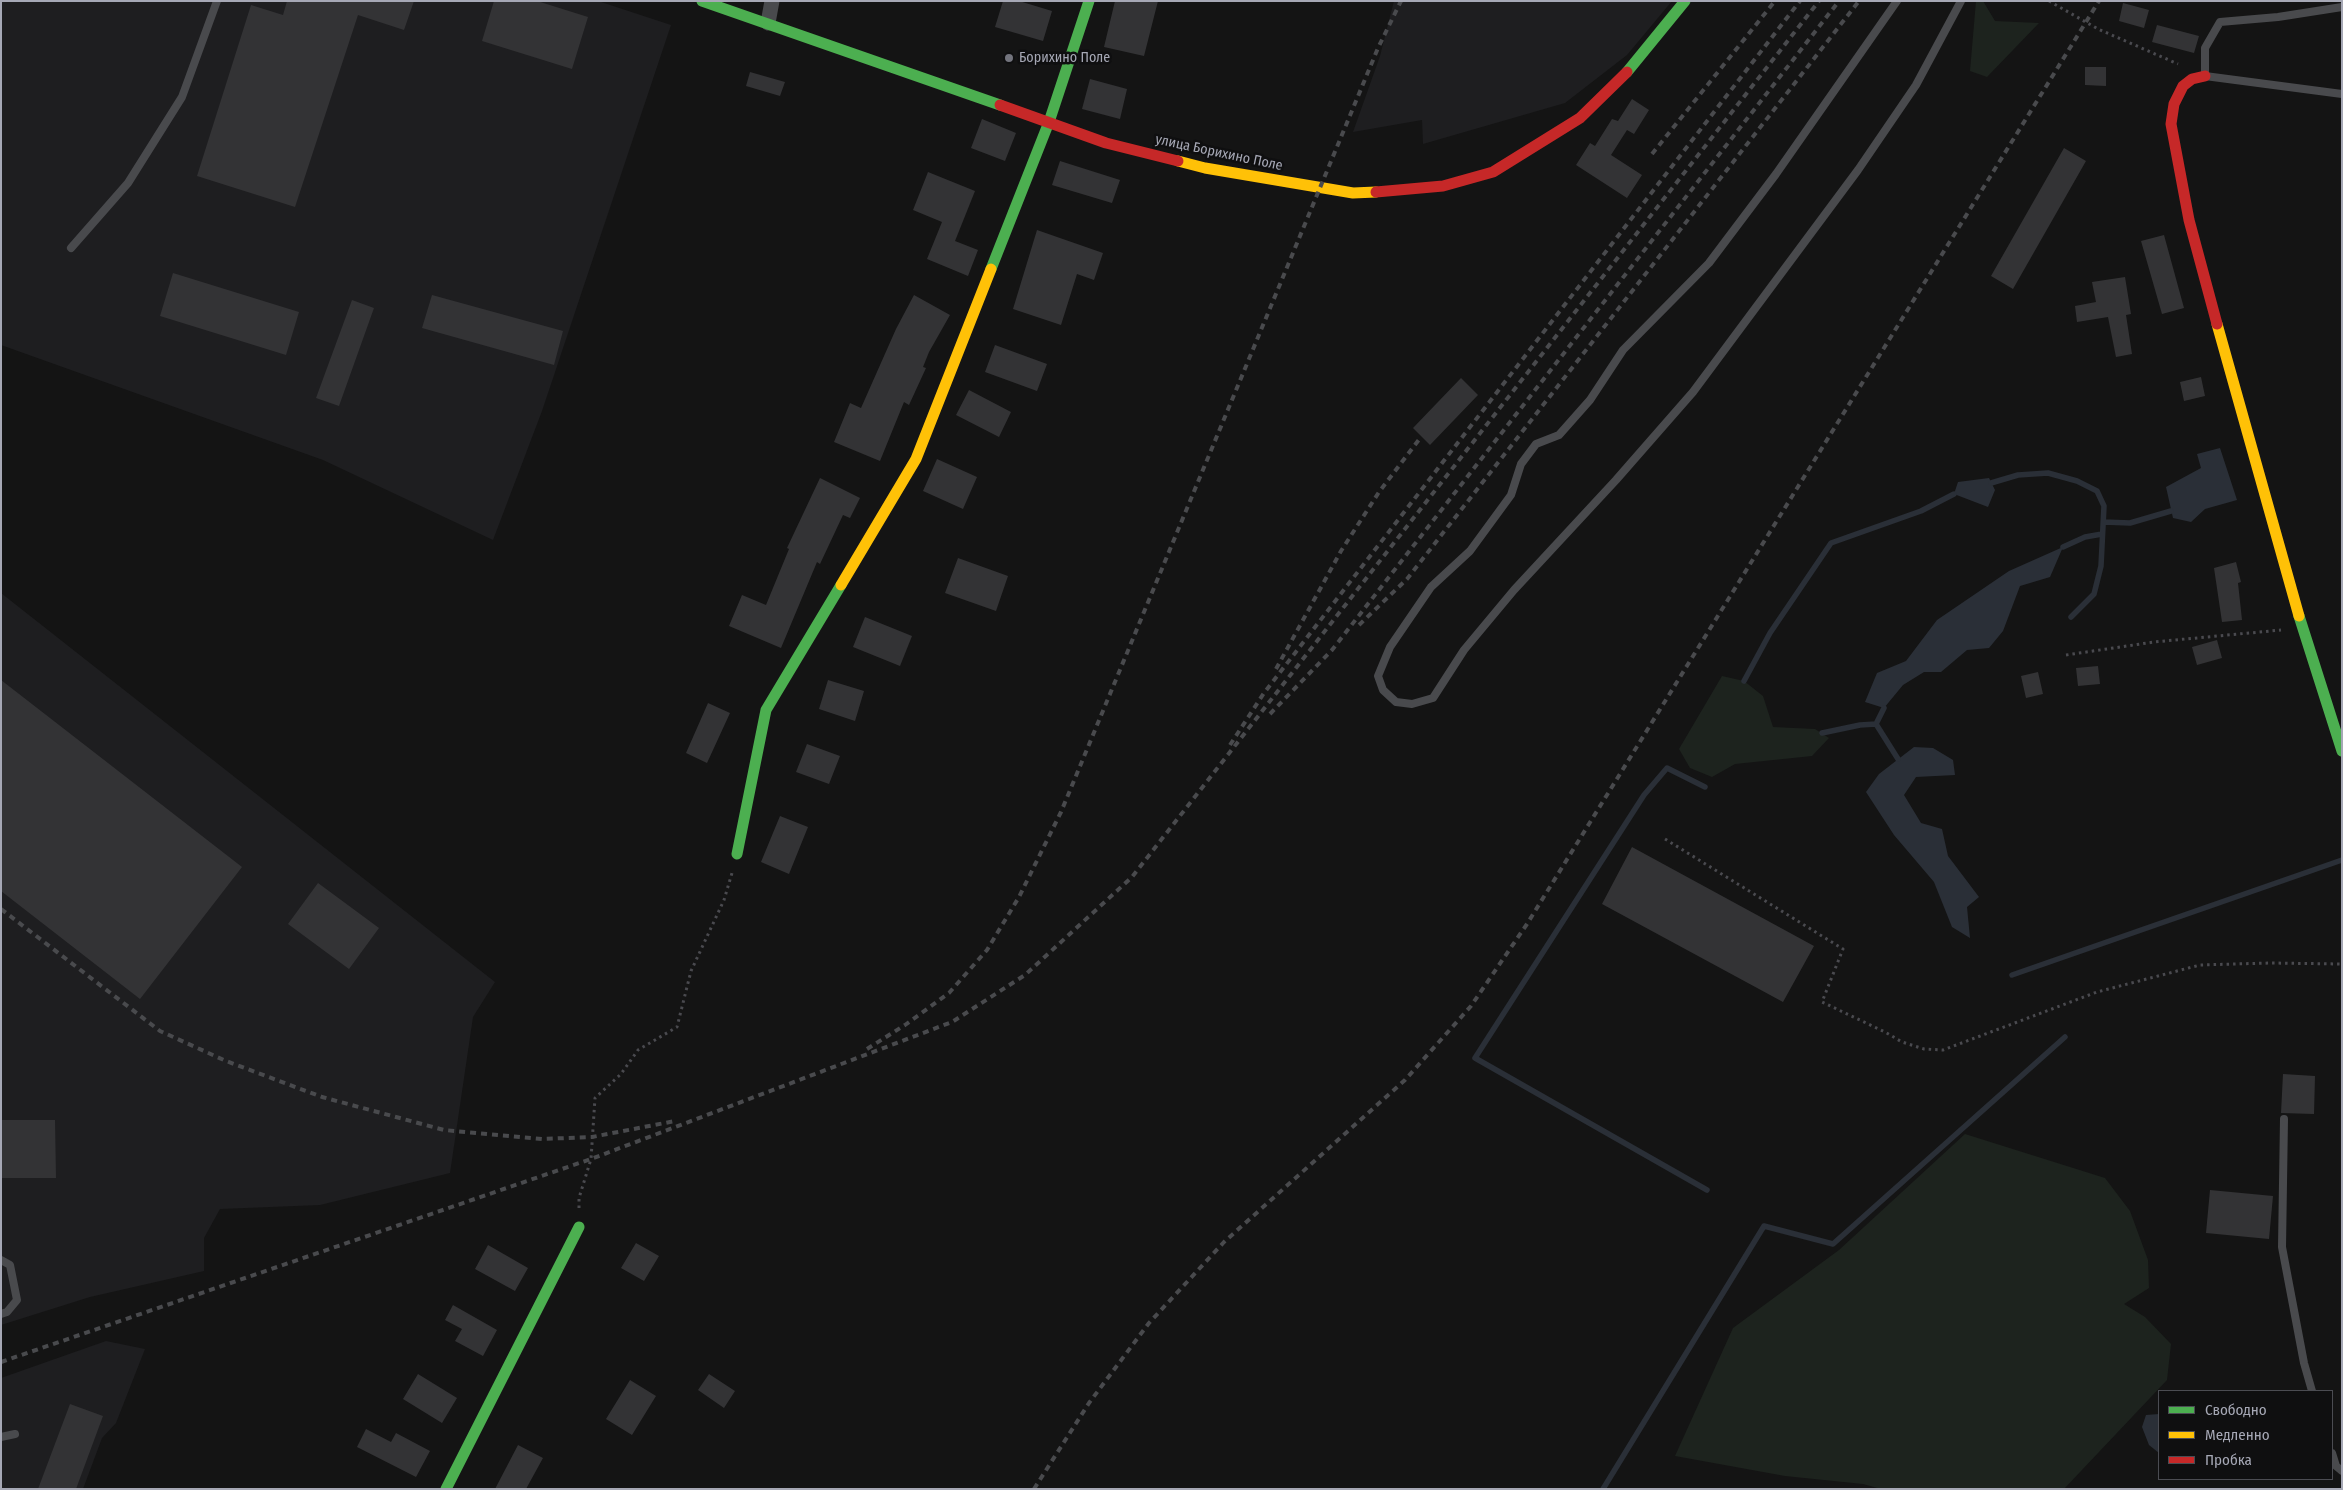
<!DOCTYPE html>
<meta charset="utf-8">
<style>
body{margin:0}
#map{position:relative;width:2343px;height:1490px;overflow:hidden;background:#141414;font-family:"Fira Sans Condensed",sans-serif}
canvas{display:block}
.frame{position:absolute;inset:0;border:2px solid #a6a8b5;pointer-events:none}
.legend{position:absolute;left:2158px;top:1390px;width:175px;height:90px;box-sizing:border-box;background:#0f0f10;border:1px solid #4b4c52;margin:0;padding:6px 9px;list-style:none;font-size:15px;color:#a6a8b5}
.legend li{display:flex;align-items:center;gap:10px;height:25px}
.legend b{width:25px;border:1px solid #4b4c52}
</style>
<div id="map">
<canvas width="2343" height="1490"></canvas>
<div class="frame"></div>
<ul class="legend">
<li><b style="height:6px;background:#4caf50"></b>Свободно</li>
<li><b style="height:6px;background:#ffc107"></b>Медленно</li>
<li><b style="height:6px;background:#c62828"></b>Пробка</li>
</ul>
</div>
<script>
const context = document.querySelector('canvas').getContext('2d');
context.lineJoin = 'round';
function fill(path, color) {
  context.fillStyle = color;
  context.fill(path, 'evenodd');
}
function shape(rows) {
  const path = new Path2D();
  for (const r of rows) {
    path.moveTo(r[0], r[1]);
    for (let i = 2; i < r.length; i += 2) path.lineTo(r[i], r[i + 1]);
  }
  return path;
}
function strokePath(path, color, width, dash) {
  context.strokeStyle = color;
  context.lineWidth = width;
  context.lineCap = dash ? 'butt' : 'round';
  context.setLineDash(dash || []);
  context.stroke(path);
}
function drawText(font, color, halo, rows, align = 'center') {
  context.font = font + ' "Fira Sans Condensed",sans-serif';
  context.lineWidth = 5;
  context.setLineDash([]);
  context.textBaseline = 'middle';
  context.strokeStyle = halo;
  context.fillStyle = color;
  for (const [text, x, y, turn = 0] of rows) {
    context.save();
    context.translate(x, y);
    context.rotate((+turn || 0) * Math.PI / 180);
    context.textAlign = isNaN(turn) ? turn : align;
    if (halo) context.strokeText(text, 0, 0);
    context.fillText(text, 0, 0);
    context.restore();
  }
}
fill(shape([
 [1,1,598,1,671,25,542,411,493,540,323,460,1,345],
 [1394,1,1672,1,1627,55,1565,103,1423,144,1422,120,1353,132,1380,56],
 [1,593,495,982,473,1017,450,1173,320,1205,220,1209,204,1238,204,1271,90,1297,1,1325],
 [106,1341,145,1349,116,1423,102,1438,83,1489,1,1489,1,1378]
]), '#1e1e20');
fill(shape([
 [1976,1,1983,1,1995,21,2039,23,1987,77,1970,71],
 [1722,676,1744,681,1763,696,1773,727,1815,729,1829,738,1812,756,1735,764,1712,777,1690,768,1679,749],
 [1965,1134,2105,1178,2130,1211,2148,1260,2149,1288,2124,1304,2145,1317,2171,1344,2167,1380,2064,1489,1881,1489,1863,1484,1785,1476,1675,1456,1733,1328,1839,1250]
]), '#1d231e');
fill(shape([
 [2220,448,2237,500,2205,509,2191,522,2173,518,2166,487,2201,468,2197,454],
 [1989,478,1995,490,1988,507,1954,494,1958,482],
 [2063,547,2050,577,2020,586,2003,631,1989,648,1967,650,1941,672,1924,672,1903,685,1884,708,1865,702,1877,673,1906,661,1937,620,2009,571],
 [1914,747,1933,748,1953,760,1955,775,1916,777,1904,795,1921,823,1942,829,1948,856,1979,897,1967,907,1970,938,1952,927,1934,882,1894,835,1866,792,1879,774],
 [2159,1414,2159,1453,2149,1445,2142,1427,2146,1415]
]), '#2a2f37');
strokePath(shape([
 [1991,483,2018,475,2048,473,2077,481,2097,491,2104,506,2101,566,2094,594,2071,617],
 [2104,522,2130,523,2171,511],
 [2063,547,2085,537,2102,534],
 [1744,681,1770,633,1831,543,1921,511,1954,494],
 [1876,724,1898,759],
 [1822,733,1860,725,1876,724,1884,708],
 [1705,787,1667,768,1644,795,1475,1058,1707,1190],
 [2012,975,2342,860],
 [1603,1489,1764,1226,1833,1244,2065,1037]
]), '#2a2f37', 5.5);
fill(shape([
 [287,1,414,1,404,30,358,15,295,207,197,176,251,5,283,15],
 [494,1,537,1,588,17,572,69,482,41],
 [1003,1,1019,1,1052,11,1043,41,995,27],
 [1115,1,1158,1,1144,56,1104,47],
 [2123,3,2149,10,2144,28,2119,21],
 [2157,25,2199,36,2194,53,2152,42],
 [2085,67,2106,67,2106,86,2085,85],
 [750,72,785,82,780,96,746,86],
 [1090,79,1127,89,1120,119,1082,109],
 [1632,99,1649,110,1634,134,1627,130,1611,155,1642,175,1627,198,1576,165,1590,143,1595,146,1612,119,1618,121],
 [982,119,1016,133,1005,161,971,148],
 [2064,148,2086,161,2013,289,1991,276],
 [1060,161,1120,180,1112,203,1052,185],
 [928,172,975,191,955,241,978,250,968,276,927,259,942,222,913,210],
 [1037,230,1103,253,1094,280,1077,274,1061,325,1013,309],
 [2164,235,2184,308,2162,314,2141,241],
 [173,273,299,312,286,355,160,316],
 [2125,277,2131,314,2126,315,2132,354,2116,357,2108,317,2077,322,2075,306,2096,302,2092,282],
 [432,295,563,331,554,365,422,328],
 [914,295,950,315,929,352,923,367,926,368,909,405,904,402,880,461,834,442,850,403,861,408,896,329],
 [352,300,374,308,339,406,316,398],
 [995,345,1047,364,1037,391,985,372],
 [2201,377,2205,396,2184,401,2180,382],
 [1461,378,1478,395,1430,445,1413,428],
 [969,390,1011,412,999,437,956,415],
 [937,459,977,477,963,509,923,491],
 [820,478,860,498,850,518,843,515,820,564,817,562,781,648,729,626,742,595,766,605,789,549,787,548],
 [958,558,1008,576,996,611,945,593],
 [2236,562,2241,582,2238,583,2242,620,2222,622,2214,568],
 [865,617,912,636,900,666,853,647],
 [2217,640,2222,658,2197,665,2192,647],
 [2098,666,2100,684,2078,686,2076,668],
 [2038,672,2043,694,2026,698,2021,676],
 [1,680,242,867,140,999,1,891],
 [828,680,864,691,855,721,819,709],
 [708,703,730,713,707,763,686,753],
 [807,744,840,756,829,784,796,772],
 [780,816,808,827,789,874,761,862],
 [1632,847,1814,946,1783,1002,1602,904],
 [318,883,379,928,349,969,288,924],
 [2283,1074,2315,1076,2314,1114,2281,1113],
 [1,1120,55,1120,56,1178,1,1178],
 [2210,1190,2273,1196,2269,1239,2206,1233],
 [636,1243,659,1256,644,1281,621,1268],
 [488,1245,528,1268,515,1291,475,1269],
 [453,1305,497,1330,483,1356,455,1341,462,1329,445,1320],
 [418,1374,457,1398,442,1423,403,1399],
 [709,1374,735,1391,724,1408,698,1390],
 [630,1380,656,1396,632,1435,606,1419],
 [70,1404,103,1416,76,1489,38,1489],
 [366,1429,391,1442,396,1433,430,1451,416,1477,357,1447],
 [518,1445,543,1458,526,1489,495,1489]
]), '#333335');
strokePath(shape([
 [2049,1,2098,29,2178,64],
 [2066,655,2154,642,2281,630],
 [1665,839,1843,949,1822,1002,1885,1032,1902,1042,1924,1049,1943,1050,2097,992,2200,965,2270,963,2342,964],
 [579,1208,579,1198,591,1159,595,1098,621,1074,638,1050,677,1027,691,971,724,900,732,873]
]), '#4a4a4f', 3, [2.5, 4]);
strokePath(shape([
 [1897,1,1776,174,1709,263,1623,350,1590,400,1559,435,1536,444,1521,464,1511,495,1470,551,1431,587,1390,647,1378,676,1383,690,1396,702,1412,704,1433,698,1464,650,1514,590,1616,480,1693,392,1858,170,1916,85,1961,1],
 [2342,7,2278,17,2220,22,2205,48,2205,76,2342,94],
 [71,248,128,183,182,97,217,1],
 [2284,1119,2282,1247,2304,1363,2312,1391],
 [1,1260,10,1265,17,1300,7,1312,1,1314],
 [1,1437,15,1434],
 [2332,1453,2336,1466,2342,1471]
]), '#494a4d', 8);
strokePath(shape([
 [768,23,772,1]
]), '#494a4d', 15);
strokePath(shape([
 [702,1,1000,105],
 [1627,72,1685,1],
 [991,269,1049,122,1089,1],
 [2299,616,2342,751],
 [737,854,766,710,841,585],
 [446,1489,579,1227]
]), '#4caf50', 11);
strokePath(shape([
 [1178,161,1205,168,1353,193,1376,192],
 [2217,324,2299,616],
 [841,585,916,459,991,269]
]), '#ffc107', 11);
strokePath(shape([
 [2205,76,2192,79,2183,86,2174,104,2171,124,2189,220,2217,324],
 [1000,105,1106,143,1178,161],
 [1376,192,1443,186,1493,172,1580,118,1627,72]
]), '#c62828', 11);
strokePath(shape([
 [1652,154,1775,1],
 [1359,625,1407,579,1859,1],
 [1276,669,1341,551,1379,492,1421,437],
 [1270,714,1332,650,1839,1],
 [1230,745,1264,693,1800,1],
 [1,909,160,1031,226,1061,322,1097,444,1130,542,1139,592,1137,675,1121],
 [867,1049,905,1025,949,993,987,950,1019,897,1061,812,1378,48,1401,1],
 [1,1362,591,1159,952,1022,1025,975,1132,877,1819,1],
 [1034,1489,1089,1403,1149,1323,1224,1242,1405,1080,1471,1006,1527,924,2099,1]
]), '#494a4d', 4, [6, 5]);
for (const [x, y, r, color] of [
 [1009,58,5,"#73747d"]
]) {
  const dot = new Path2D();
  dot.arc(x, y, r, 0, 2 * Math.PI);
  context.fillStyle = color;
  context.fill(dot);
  strokePath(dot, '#0f0f10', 2);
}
drawText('14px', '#a6a8b5', '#0f0f10', [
 ["Борихино Поле",1019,58]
], 'left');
drawText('14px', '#a6a8b5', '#0f0f10', [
 ["улица Борихино Поле",1219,153,12]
]);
</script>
